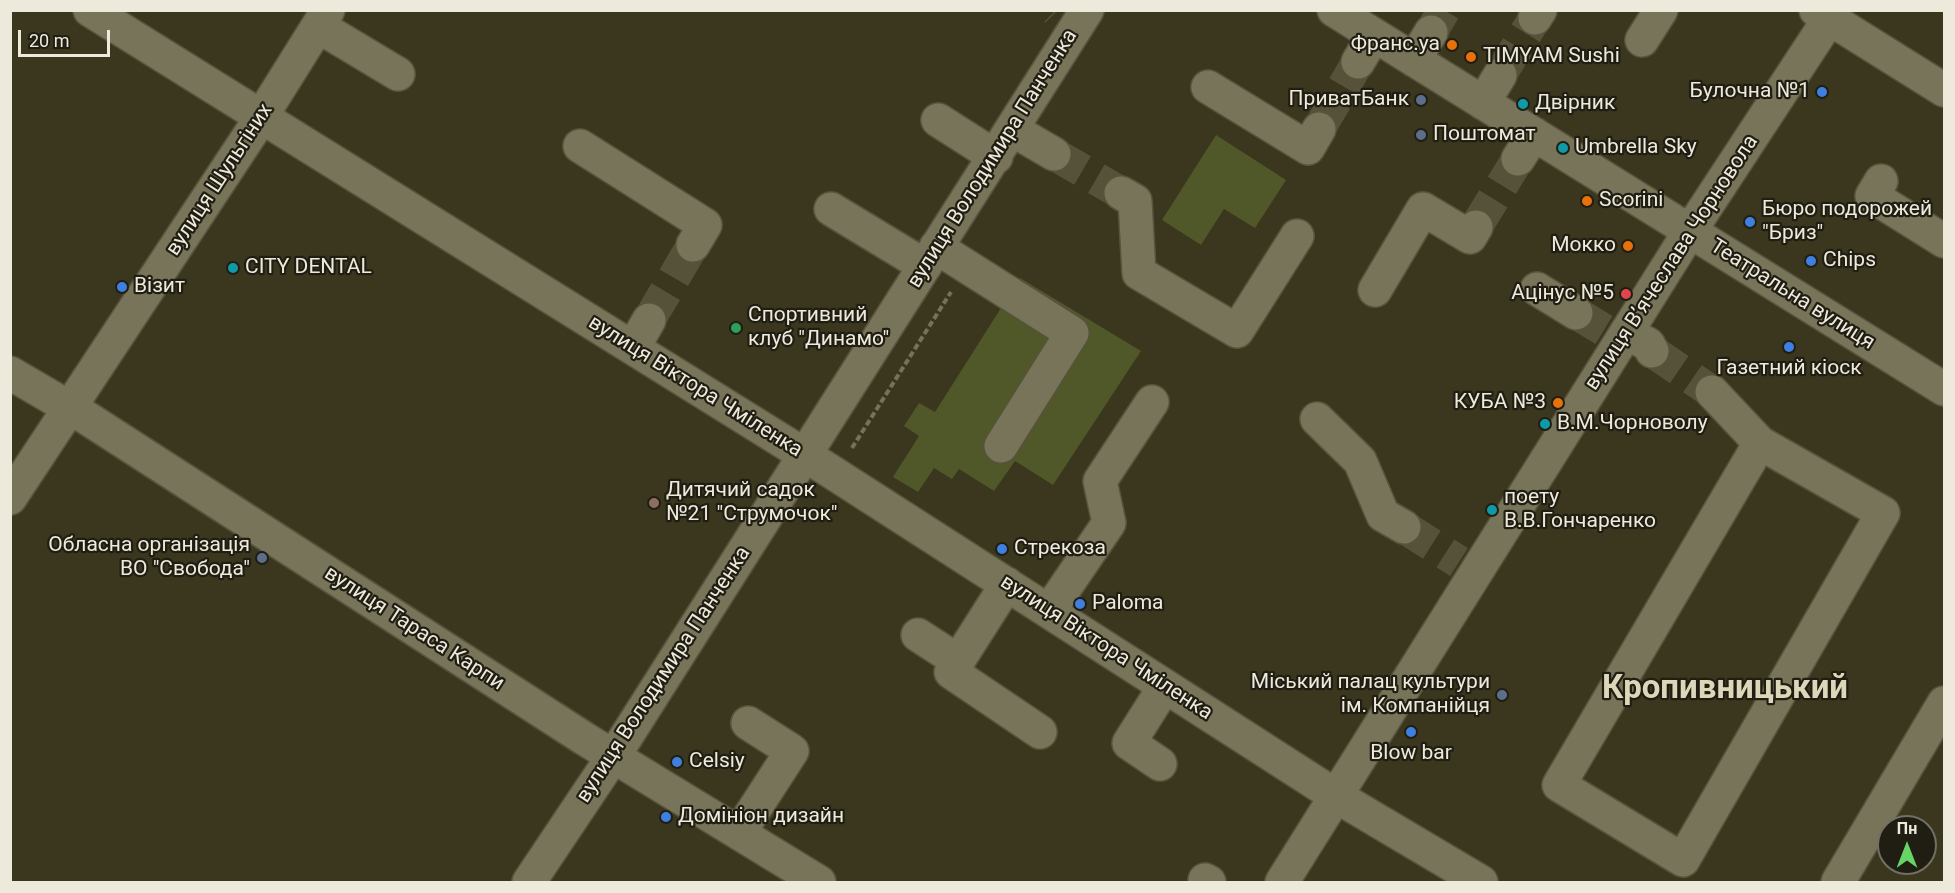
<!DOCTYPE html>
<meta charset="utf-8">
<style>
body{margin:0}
#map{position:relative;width:1955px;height:893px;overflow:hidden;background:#3b371e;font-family:Roboto,sans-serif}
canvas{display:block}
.frame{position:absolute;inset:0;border:12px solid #edeadb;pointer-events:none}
.north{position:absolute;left:1877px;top:815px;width:60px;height:60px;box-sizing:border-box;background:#201e13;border:2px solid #727063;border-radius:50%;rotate:0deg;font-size:16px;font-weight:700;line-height:24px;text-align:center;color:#edeadb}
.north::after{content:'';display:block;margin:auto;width:21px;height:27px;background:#67d466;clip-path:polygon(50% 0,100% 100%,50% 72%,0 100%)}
.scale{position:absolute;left:18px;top:30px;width:92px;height:27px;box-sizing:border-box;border:3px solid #edeadb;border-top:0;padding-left:8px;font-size:18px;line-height:21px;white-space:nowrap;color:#edeadb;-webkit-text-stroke:4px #201e13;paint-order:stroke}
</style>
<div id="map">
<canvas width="1955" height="893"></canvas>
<div class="frame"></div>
<div class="north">Пн</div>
<div class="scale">20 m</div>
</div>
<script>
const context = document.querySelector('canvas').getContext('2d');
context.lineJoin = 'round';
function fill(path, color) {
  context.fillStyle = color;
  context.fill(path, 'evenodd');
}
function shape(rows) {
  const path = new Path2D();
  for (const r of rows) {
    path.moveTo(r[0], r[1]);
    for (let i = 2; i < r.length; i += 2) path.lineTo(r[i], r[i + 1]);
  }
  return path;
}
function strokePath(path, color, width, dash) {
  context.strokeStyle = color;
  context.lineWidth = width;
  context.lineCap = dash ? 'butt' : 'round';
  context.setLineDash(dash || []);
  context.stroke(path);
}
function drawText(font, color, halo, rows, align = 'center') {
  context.font = font + ' Roboto,sans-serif';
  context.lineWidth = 4.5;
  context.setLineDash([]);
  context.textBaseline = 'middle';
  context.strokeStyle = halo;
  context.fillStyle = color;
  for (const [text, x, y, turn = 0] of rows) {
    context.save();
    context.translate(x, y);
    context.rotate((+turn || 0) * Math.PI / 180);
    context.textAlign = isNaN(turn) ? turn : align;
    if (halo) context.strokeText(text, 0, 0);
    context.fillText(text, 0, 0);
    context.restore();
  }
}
fill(shape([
 [1216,135,1286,180,1255,228,1224,209,1201,245,1162,220],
 [1020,278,1141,351,1053,485,1015,461,994,491,959,469,952,479,934,468,918,492,893,477,919,436,904,426,919,403,935,412]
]), '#505728');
strokePath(shape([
 [1056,10,1057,11],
 [1431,32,1444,10],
 [1500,75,1535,18],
 [1319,129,1358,62],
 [1054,154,1121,193],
 [1476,227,1518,159],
 [1576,313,1604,330],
 [649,320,693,245],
 [1652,351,1712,392],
 [1404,527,1459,562]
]), '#56523a', 33, [33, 16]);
const minor = shape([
 [90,10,824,467,1336,796,1481,882],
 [1334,10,1944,389],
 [1816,10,1944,90],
 [1535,18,1540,10],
 [318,26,398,74],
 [1642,40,1661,10],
 [1414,60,1431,32],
 [1358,62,1374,35],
 [1208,87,1308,148,1319,129],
 [1483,103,1500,75],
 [938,120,996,157],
 [1013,130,1054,154],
 [580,146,705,225,693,245],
 [1518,159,1534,134],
 [1881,181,1872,196,1944,241],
 [1121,193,1135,201,1139,273,1237,331,1297,236],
 [831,209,925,266],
 [936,247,1072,333,1001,446],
 [1537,289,1576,313],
 [1375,290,1423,209,1470,237,1476,227],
 [1626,333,1648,344,1652,351],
 [633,348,649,320],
 [10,373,87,418,585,739,819,882],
 [1712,392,1760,443,1883,513,1683,860,1559,785,1760,443],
 [1317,419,1360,461,1383,515,1404,527],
 [10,498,251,133,328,10],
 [1007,584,951,672,1040,732],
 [1049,611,1109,523,1100,481,1152,402],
 [918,635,958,661],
 [1160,764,1129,743,1165,686],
 [739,833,792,751,748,723],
 [1205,880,1209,882],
 [529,882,624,740,1087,10],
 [1282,882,1690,231,1835,10],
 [1838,882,1944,703]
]);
strokePath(minor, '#57533d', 36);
strokePath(shape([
 [852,448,951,292]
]), '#75715b', 4, [6, 3]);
strokePath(minor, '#787459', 33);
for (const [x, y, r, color] of [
 [1452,45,6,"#e8710a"],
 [1471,57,6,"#e8710a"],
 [1822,92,6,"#3f7fe0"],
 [1421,100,6,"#5c6f8a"],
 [1523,104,6,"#0f9aa8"],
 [1421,135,6,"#5c6f8a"],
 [1563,148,6,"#0f9aa8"],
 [1587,201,6,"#e8710a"],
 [1750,222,6,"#3f7fe0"],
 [1628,246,6,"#e8710a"],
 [1811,261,6,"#3f7fe0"],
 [233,268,6,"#0f9aa8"],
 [122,287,6,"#3f7fe0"],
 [1626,294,6,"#e0444e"],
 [736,328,6,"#2e9e5b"],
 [1789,347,6,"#3f7fe0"],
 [1558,403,6,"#e8710a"],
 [1545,424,6,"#0f9aa8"],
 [654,503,6,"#8d6e63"],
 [1492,510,6,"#0f9aa8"],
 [1002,549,6,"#3f7fe0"],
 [262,558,6,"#5c6f8a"],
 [1080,604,6,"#3f7fe0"],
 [1502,695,6,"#5c6f8a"],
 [1411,732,6,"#3f7fe0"],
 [677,762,6,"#3f7fe0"],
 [666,817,6,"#3f7fe0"]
]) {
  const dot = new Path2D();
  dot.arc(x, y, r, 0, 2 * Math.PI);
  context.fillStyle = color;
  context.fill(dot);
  strokePath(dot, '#201e13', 2);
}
drawText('21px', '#edeadb', '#201e13', [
 ["Франс.уа",1440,45,"right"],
 ["TIMYAM Sushi",1483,57],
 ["Булочна №1",1810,92,"right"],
 ["ПриватБанк",1409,100,"right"],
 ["Двірник",1535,104],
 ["Поштомат",1433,135],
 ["Umbrella Sky",1575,148],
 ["Scorini",1599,201],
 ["Бюро подорожей",1762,210],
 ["\"Бриз\"",1762,234],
 ["Мокко",1616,246,"right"],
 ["Chips",1823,261],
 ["CITY DENTAL",245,268],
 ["Візит",134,287],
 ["Ацінус №5",1614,294,"right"],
 ["Спортивний",748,316],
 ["клуб \"Динамо\"",748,340],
 ["Газетний кіоск",1789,369,"center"],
 ["КУБА №3",1546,403,"right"],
 ["В.М.Чорноволу",1557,424],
 ["Дитячий садок",666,491],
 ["№21 \"Струмочок\"",666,515],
 ["поету",1504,498],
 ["В.В.Гончаренко",1504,522],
 ["Обласна організація",250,546,"right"],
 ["ВО \"Свобода\"",250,570,"right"],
 ["Стрекоза",1014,549],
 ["Paloma",1092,604],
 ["Міський палац культури",1490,683,"right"],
 ["ім. Компанійця",1490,707,"right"],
 ["Blow bar",1411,754,"center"],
 ["Celsiy",689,762],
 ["Домініон дизайн",678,817]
], 'left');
drawText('21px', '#edeadb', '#201e13', [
 ["вулиця Володимира Панченка",993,159,-58],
 ["вулиця Шульгіних",220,180,-57],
 ["вулиця Вʼячеслава Чорновола",1672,263,-57],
 ["Театральна вулиця",1792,295,32],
 ["вулиця Віктора Чміленка",695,387,32],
 ["вулиця Тараса Карпи",414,629,33],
 ["вулиця Віктора Чміленка",1106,648,33],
 ["вулиця Володимира Панченка",664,675,-57]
]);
drawText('bold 33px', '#dcd7b9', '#201e13', [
 ["Кропивницький",1725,690]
]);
</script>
